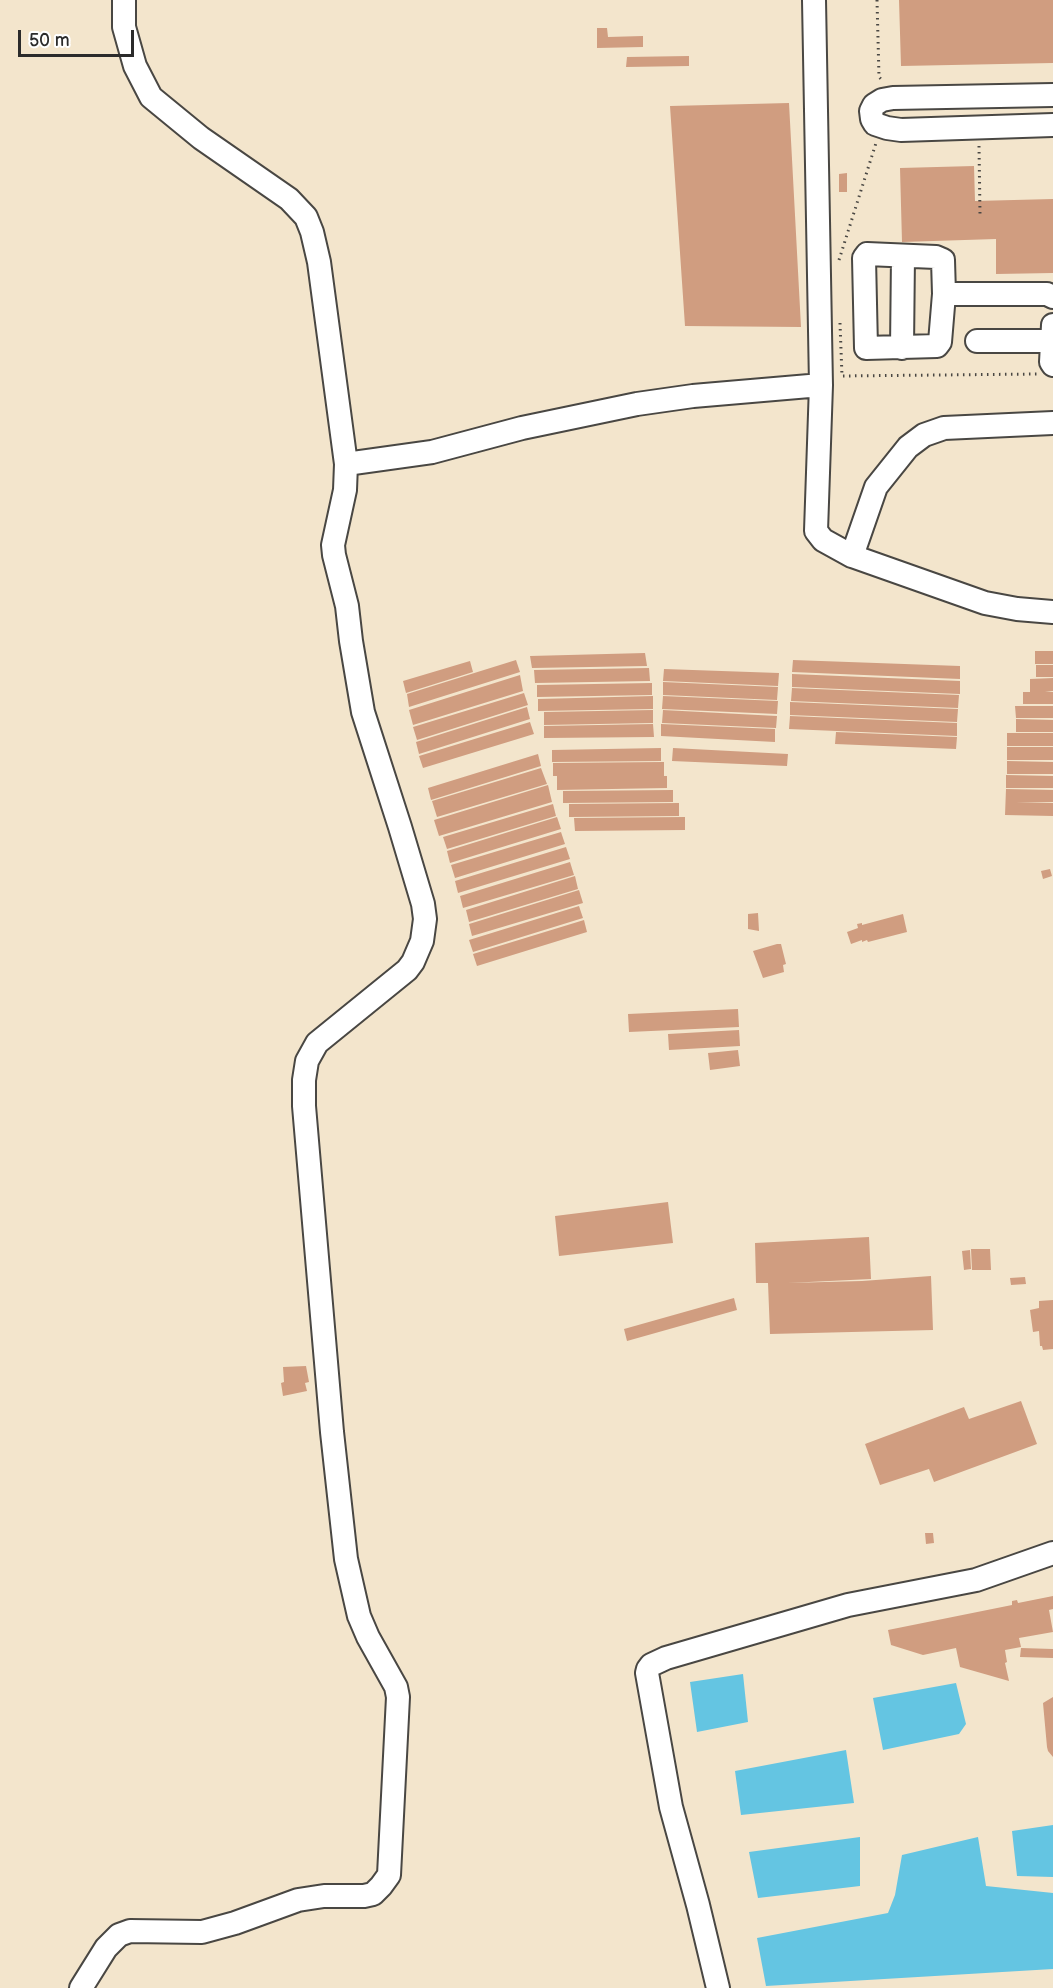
<!DOCTYPE html>
<style>
body{margin:0}
#map{position:relative;width:1053px;height:1988px;overflow:hidden;background:#f3e5cc;font-family:"Balsamiq Sans",sans-serif}
canvas{display:block}
.scale{position:absolute;left:18px;top:30px;width:116px;height:27px;box-sizing:border-box;border:3px solid #2b2b2b;border-top:0;padding-left:8px;font-size:18px;line-height:21px;white-space:nowrap;color:#2b2b2b;-webkit-text-stroke:4px #fff;paint-order:stroke}
</style>
<div id="map">
<canvas width="1053" height="1988"></canvas>
<div class="scale">50 m</div>
</div>
<script>
const context = document.querySelector('canvas').getContext('2d');
context.lineJoin = 'round';
function fill(path, color) {
  context.fillStyle = color;
  context.fill(path, 'evenodd');
}
function shape(rows) {
  const path = new Path2D();
  for (const r of rows) {
    path.moveTo(r[0], r[1]);
    for (let i = 2; i < r.length; i += 2) path.lineTo(r[i], r[i + 1]);
  }
  return path;
}
function strokePath(path, color, width, dash) {
  context.strokeStyle = color;
  context.lineWidth = width;
  context.lineCap = dash ? 'butt' : 'round';
  context.setLineDash(dash || []);
  context.stroke(path);
}
fill(shape([
 [743,1674,748,1722,697,1732,690,1682],
 [956,1683,966,1724,959,1734,883,1750,873,1698],
 [846,1750,854,1803,741,1815,735,1771],
 [1053,1825,1053,1877,1017,1876,1012,1831],
 [860,1837,860,1886,758,1898,749,1852],
 [978,1837,986,1886,1053,1893,1053,1969,766,1986,757,1938,888,1913,895,1895,902,1855]
]), '#64c5e2');
fill(shape([
 [899,0,1053,0,1053,63,901,66],
 [597,28,607,28,608,37,643,36,643,47,597,48],
 [689,56,689,66,626,67,627,57],
 [789,103,801,327,685,326,670,106],
 [974,166,975,201,1053,199,1053,273,996,274,996,239,902,242,900,168],
 [847,173,847,192,839,192,839,174],
 [1035,651,1053,651,1053,664,1035,664],
 [645,653,647,666,532,668,530,656],
 [516,660,520,672,409,707,407,694],
 [793,660,960,666,960,679,792,672],
 [470,661,473,672,406,693,403,681],
 [1036,665,1053,665,1053,677,1036,677],
 [649,668,650,681,535,683,534,670],
 [664,669,779,673,778,686,663,681],
 [792,674,960,681,960,694,792,687],
 [520,675,523,691,413,725,409,710],
 [1053,678,1053,691,1045,691,1053,692,1053,704,1023,704,1023,692,1030,692,1030,679],
 [663,682,778,687,777,700,663,695],
 [652,683,652,695,537,697,537,685],
 [792,688,959,695,958,708,791,701],
 [524,693,528,705,417,740,413,727],
 [653,696,653,709,538,711,538,699],
 [663,696,778,701,777,714,662,709],
 [790,702,958,709,957,722,790,715],
 [1015,706,1053,706,1053,718,1016,718],
 [527,707,530,719,419,754,416,742],
 [653,710,653,723,544,725,544,712],
 [663,710,777,716,776,728,662,723],
 [790,716,957,723,957,736,789,729],
 [1016,719,1053,720,1053,732,1016,732],
 [530,722,534,734,423,768,419,756],
 [653,724,654,737,544,738,544,726],
 [661,724,775,729,775,742,661,736],
 [836,732,957,737,956,749,835,744],
 [1007,733,1053,733,1053,746,1007,746],
 [1007,747,1053,747,1053,760,1007,760],
 [661,748,661,761,552,762,552,750],
 [673,748,788,754,787,766,672,761],
 [538,754,541,766,431,800,428,788],
 [1007,761,1053,762,1053,774,1007,774],
 [664,762,664,776,667,776,667,788,557,790,557,776,553,776,553,763],
 [541,768,547,784,437,817,432,801],
 [1006,775,1053,776,1053,788,1006,788],
 [548,785,552,802,439,836,434,820],
 [1006,789,1053,790,1053,802,1016,802,1053,803,1053,816,1005,815],
 [673,790,673,802,563,803,563,791],
 [679,803,679,816,569,817,569,804],
 [553,804,556,816,447,849,443,837],
 [557,817,561,829,450,863,447,851],
 [685,817,685,830,575,831,574,818],
 [561,832,565,844,455,878,451,865],
 [566,847,570,859,458,893,455,881],
 [570,862,574,875,463,908,460,896],
 [1050,869,1052,876,1043,879,1041,871],
 [575,876,578,889,469,922,466,910],
 [579,890,583,903,472,936,469,924],
 [579,906,583,918,473,952,469,940],
 [758,913,759,931,748,929,748,914],
 [903,914,907,932,868,942,867,940,862,942,862,940,851,944,847,932,858,928,857,924,862,923,862,925],
 [584,920,587,932,477,966,473,954],
 [777,944,781,944,786,964,783,965,784,972,763,978,753,951],
 [738,1009,739,1027,629,1032,628,1014],
 [739,1030,740,1046,669,1050,668,1034],
 [738,1050,740,1066,710,1070,708,1053],
 [668,1202,673,1243,559,1256,555,1216],
 [869,1237,871,1279,788,1283,862,1281,931,1276,933,1330,770,1334,768,1283,756,1283,755,1243],
 [971,1249,990,1249,991,1270,972,1270],
 [970,1250,971,1269,964,1270,962,1251],
 [1025,1277,1026,1284,1011,1285,1010,1278],
 [734,1298,737,1310,627,1341,624,1329],
 [1053,1300,1053,1349,1043,1350,1042,1346,1040,1346,1039,1331,1033,1332,1030,1310,1039,1308,1039,1301],
 [306,1366,309,1382,305,1383,307,1391,283,1396,281,1383,284,1382,283,1367],
 [1021,1401,1037,1444,934,1482,929,1469,880,1485,865,1444,964,1407,969,1419],
 [925,1533,933,1533,934,1543,926,1544],
 [1053,1596,1053,1609,1049,1610,1053,1632,1019,1638,1021,1647,1005,1650,1007,1662,1005,1663,1009,1681,960,1667,956,1648,923,1655,891,1645,888,1630,1012,1605,1012,1601,1017,1600,1018,1603],
 [1021,1648,1053,1649,1053,1658,1020,1657],
 [1053,1697,1053,1757,1048,1751,1047,1747,1043,1703]
]), '#d09d80');
const minor = shape([
 [814,0,821,385,816,531,823,540,852,556,985,603,1017,609,1053,612],
 [1053,95,893,98,882,100,874,105,871,111,872,119,875,124,887,128,901,130,1053,125],
 [867,254,936,257,943,260,944,294,940,342,937,346,866,348,864,258,867,254],
 [944,294,1047,294,1053,297],
 [1053,325,1051,362,1053,365],
 [977,341,1052,341],
 [902,348,903,256],
 [346,464,432,452,522,428,637,404,693,396,821,385],
 [852,556,876,487,908,447,924,435,944,428,1053,423],
 [81,1988,106,1948,119,1935,130,1931,202,1932,235,1923,298,1900,324,1896,364,1896,373,1894,381,1886,389,1875,398,1697,396,1687,368,1637,359,1616,346,1559,332,1432,304,1106,304,1080,307,1061,317,1043,407,970,413,962,422,941,425,919,423,904,400,827,363,712,351,641,347,606,334,555,333,545,345,490,346,464,319,262,312,232,306,217,289,199,201,138,151,97,135,66,124,27,124,0],
 [718,1988,698,1905,671,1807,647,1673,648,1669,651,1665,666,1658,848,1605,976,1580,1053,1553]
]);
strokePath(minor, '#494743', 26);
strokePath(shape([
 [877,0,879,77,883,81],
 [979,146,980,214],
 [839,260,876,143],
 [840,323,842,376,1037,374]
]), '#494743', 3, [1.5, 4.5]);
strokePath(minor, '#fff', 22);
</script>
